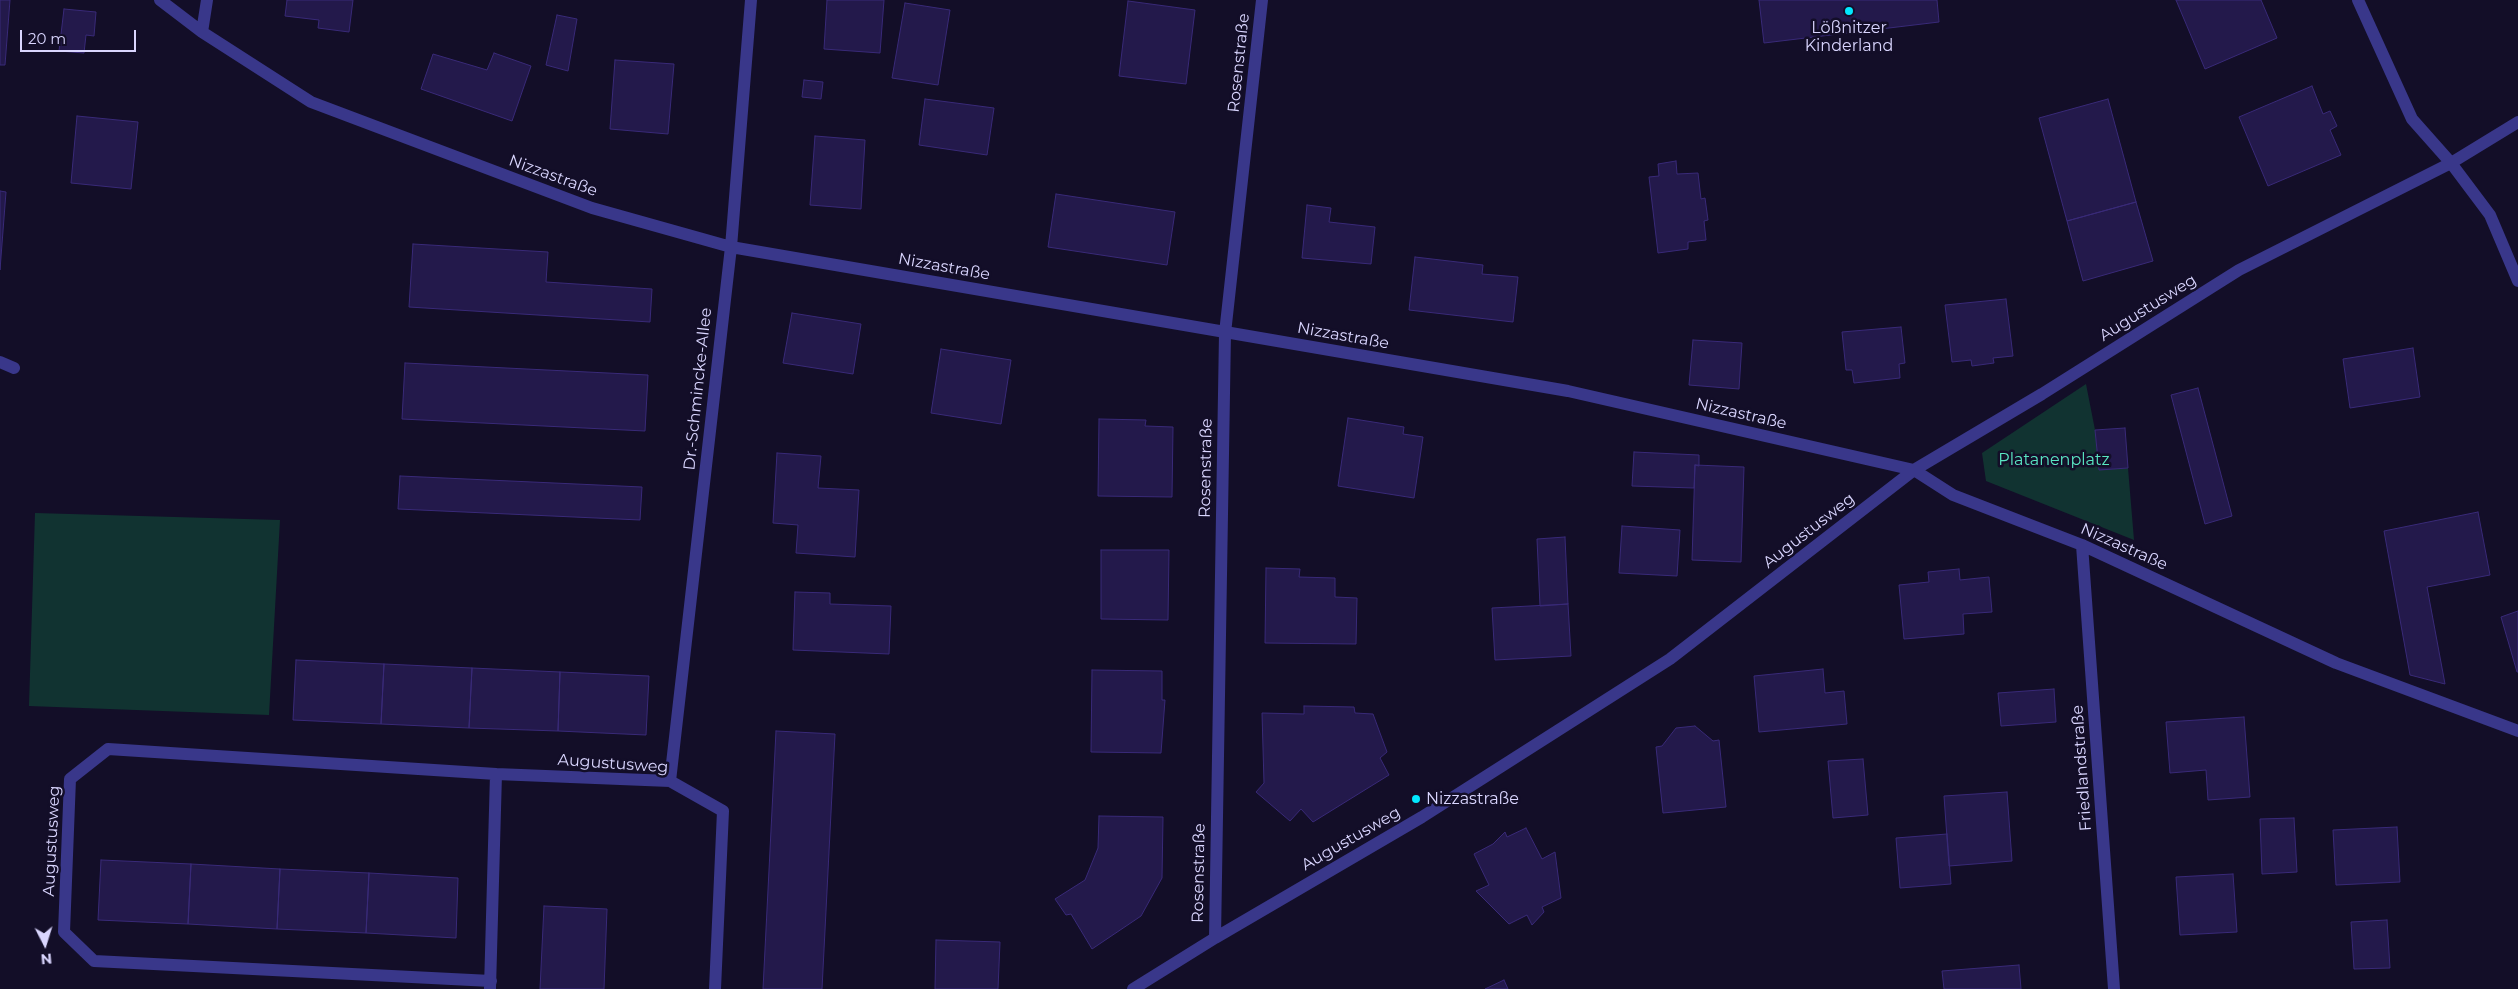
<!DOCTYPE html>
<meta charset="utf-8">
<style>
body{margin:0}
#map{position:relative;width:2518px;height:989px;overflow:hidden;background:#130e28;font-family:Montserrat,sans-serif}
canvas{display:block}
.north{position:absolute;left:20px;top:919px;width:50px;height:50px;-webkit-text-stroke:4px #130e28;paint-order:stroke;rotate:175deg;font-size:14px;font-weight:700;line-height:20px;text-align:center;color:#dad6ff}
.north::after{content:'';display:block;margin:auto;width:18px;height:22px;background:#dad6ff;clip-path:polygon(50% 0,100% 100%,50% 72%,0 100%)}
.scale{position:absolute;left:20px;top:30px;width:116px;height:22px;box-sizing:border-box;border:2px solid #dad6ff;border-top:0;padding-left:6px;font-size:15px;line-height:18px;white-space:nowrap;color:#dad6ff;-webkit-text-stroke:4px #130e28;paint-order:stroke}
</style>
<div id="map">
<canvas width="2518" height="989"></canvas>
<div class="north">N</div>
<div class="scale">20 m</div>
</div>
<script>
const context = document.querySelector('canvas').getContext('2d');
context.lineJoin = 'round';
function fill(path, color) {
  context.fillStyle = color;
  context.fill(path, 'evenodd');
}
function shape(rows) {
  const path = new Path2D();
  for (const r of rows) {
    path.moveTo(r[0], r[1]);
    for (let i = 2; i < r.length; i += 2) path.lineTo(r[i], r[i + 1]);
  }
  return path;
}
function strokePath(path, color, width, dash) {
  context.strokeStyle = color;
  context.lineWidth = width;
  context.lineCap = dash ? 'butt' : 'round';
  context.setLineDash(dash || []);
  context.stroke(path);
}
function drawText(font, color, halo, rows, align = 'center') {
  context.font = font + ' Montserrat,sans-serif';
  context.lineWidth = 5;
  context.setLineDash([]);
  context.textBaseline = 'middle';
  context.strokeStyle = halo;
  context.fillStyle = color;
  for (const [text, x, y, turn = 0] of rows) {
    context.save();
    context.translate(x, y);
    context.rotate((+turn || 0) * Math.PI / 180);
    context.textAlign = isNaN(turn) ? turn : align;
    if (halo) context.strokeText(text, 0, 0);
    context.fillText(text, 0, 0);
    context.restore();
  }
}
fill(shape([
 [2086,384,2095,430,2099,470,2128,468,2134,540,1986,481,1982,453],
 [35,513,280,520,269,715,29,706]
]), '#113331');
const building = shape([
 [0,0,10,0,5,65,0,65,0,0],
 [287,0,353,0,349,32,318,28,319,20,285,16,287,0],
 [827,0,884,0,880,53,824,49,827,0],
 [1759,0,1937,0,1939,22,1764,43,1759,0],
 [2176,0,2261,0,2277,38,2205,69,2176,0],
 [1128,1,1195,10,1186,84,1119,76,1128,1],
 [905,3,950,10,938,85,892,78,905,3],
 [64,9,96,12,94,36,86,35,84,53,59,51,64,9],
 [557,15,577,19,568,71,546,65,557,15],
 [494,53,531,66,512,121,421,89,433,54,487,70,494,53],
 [615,60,674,64,668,134,610,129,615,60],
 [804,80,823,82,821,99,802,97,804,80],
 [2312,86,2323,114,2330,111,2337,126,2330,130,2341,155,2268,186,2239,117,2312,86],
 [925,99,994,108,987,155,919,145,925,99],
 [2108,99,2136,202,2067,221,2039,118,2108,99],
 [77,116,138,122,131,189,71,183,77,116],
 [815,136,865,140,861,209,810,205,815,136],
 [1676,161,1677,174,1698,173,1701,199,1705,198,1708,220,1704,221,1706,240,1688,242,1688,249,1658,253,1649,177,1659,176,1658,164,1676,161],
 [0,191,6,192,0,270,0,191],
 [1056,194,1175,212,1167,265,1048,247,1056,194],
 [2136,202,2153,261,2083,281,2067,221,2136,202],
 [1307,205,1331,208,1329,222,1375,227,1371,264,1302,258,1307,205],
 [413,244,548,252,546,282,652,289,650,322,409,307,413,244],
 [1415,257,1483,265,1482,274,1518,277,1513,322,1409,310,1415,257],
 [2006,299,2013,356,1993,358,1994,363,1972,366,1971,360,1952,362,1945,305,2006,299],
 [792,313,861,324,853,374,783,363,792,313],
 [1901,327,1905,363,1899,364,1900,378,1854,383,1852,370,1846,370,1842,332,1901,327],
 [1693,340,1742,343,1739,389,1689,385,1693,340],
 [2413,348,2420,397,2350,408,2343,359,2413,348],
 [941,349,1011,360,1001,424,931,413,941,349],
 [405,363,648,375,645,431,402,419,405,363],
 [2198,388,2232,516,2205,524,2171,395,2198,388],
 [1348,418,1404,427,1403,434,1423,437,1414,498,1338,486,1348,418],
 [1099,419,1146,420,1145,426,1173,427,1172,497,1098,496,1099,419],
 [2125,428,2128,468,2099,470,2095,430,2125,428],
 [1634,452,1699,455,1699,466,1695,465,1694,488,1632,486,1634,452],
 [777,453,821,456,818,488,859,490,855,557,796,553,798,525,773,523,777,453],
 [1695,465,1744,467,1741,562,1692,560,1695,465],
 [400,476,642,487,640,520,398,509,400,476],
 [2478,512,2490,575,2427,587,2445,684,2410,675,2384,531,2478,512],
 [1622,526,1680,530,1677,576,1619,573,1622,526],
 [1565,537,1568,604,1540,606,1537,539,1565,537],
 [1101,550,1169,550,1168,620,1101,619,1101,550],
 [1266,568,1300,569,1299,577,1335,578,1335,597,1357,598,1356,644,1265,643,1266,568],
 [1959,569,1960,580,1989,577,1992,612,1963,614,1964,634,1904,639,1899,585,1929,582,1928,572,1959,569],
 [795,592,830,593,830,604,891,606,889,654,793,650,795,592],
 [1568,604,1571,656,1495,660,1492,608,1568,604],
 [2518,611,2518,672,2517,672,2501,617,2518,611],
 [296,660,384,664,381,724,293,720,296,660],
 [384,664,472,668,469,728,381,724,384,664],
 [472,668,560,672,558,731,469,728,472,668],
 [1823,669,1825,693,1844,691,1847,724,1759,732,1754,676,1823,669],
 [1092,670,1162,671,1162,700,1165,700,1161,753,1091,752,1092,670],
 [560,672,649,676,646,735,558,731,560,672],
 [2054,689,2056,722,2001,726,1998,693,2054,689],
 [1304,706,1354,707,1355,713,1373,714,1387,752,1380,758,1389,775,1313,822,1301,809,1290,821,1256,792,1264,783,1262,713,1304,714,1304,706],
 [2244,717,2250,797,2208,800,2206,770,2170,773,2166,722,2244,717],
 [1695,726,1713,741,1719,740,1726,807,1663,813,1656,747,1662,746,1676,728,1695,726],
 [776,731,835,734,822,989,763,989,776,731],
 [1863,759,1868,815,1833,818,1828,761,1863,759],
 [2007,792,2012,861,1949,866,1944,796,2007,792],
 [1099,816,1163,817,1162,878,1141,916,1092,949,1071,914,1066,915,1055,899,1085,880,1098,848,1099,816],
 [2294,818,2297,872,2262,874,2260,819,2294,818],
 [2397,827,2400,882,2336,885,2333,830,2397,827],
 [1526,828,1542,859,1555,852,1561,898,1542,907,1544,912,1532,925,1527,915,1509,924,1476,891,1489,885,1474,854,1493,844,1505,832,1507,837,1526,828],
 [1947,834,1951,884,1900,888,1896,838,1947,834],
 [101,860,191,864,188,924,98,920,101,860],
 [191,864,280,869,277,929,188,924,191,864],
 [280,869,369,873,366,933,277,929,280,869],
 [369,873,458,878,456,938,366,933,369,873],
 [2233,874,2237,932,2180,935,2176,877,2233,874],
 [544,906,607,909,604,989,540,989,544,906],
 [2387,920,2390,968,2354,969,2351,922,2387,920],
 [936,940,1000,942,998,989,935,989,936,940],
 [2019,965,2021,989,1944,989,1942,971,2019,965],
 [1504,980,1508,989,1485,989,1504,980]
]);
fill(building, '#23194b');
strokePath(building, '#392a78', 1);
strokePath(shape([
 [160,0,202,32,311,102,592,208,731,247,1568,391,1914,470,1953,495,2082,545,2336,663,2518,731],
 [2358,0,2412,119,2451,163,2490,215,2518,281],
 [202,32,207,0],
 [0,362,14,368],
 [2082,545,2114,989],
 [670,781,731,247,751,0],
 [1215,938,1225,333,1262,0],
 [491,981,94,961,64,932,70,779,108,749,496,774],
 [490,988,496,774,670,781,723,811,715,989],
 [1133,989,1215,938,1422,817,1670,659,1914,470,2042,394,2239,270,2451,163,2518,122]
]), '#39378a', 12);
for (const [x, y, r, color] of [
 [1849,11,5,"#02e8ff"],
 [1416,799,5,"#02e8ff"]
]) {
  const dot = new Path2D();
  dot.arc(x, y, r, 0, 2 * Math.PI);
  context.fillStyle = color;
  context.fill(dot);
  strokePath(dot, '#130e28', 2);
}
drawText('16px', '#dad6ff', '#130e28', [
 ["Lößnitzer",1849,28],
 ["Kinderland",1849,46],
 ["Nizzastraße",1426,799,"left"]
]);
drawText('16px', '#dad6ff', '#130e28', [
 ["Rosenstraße",1239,63,-84],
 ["Nizzastraße",553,176,20],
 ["Nizzastraße",944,267,10],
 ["Augustusweg",2148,308,-32],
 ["Nizzastraße",1343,336,10],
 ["Dr.-Schmincke-Allee",698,389,-84],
 ["Nizzastraße",1741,414,13],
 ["Rosenstraße",1206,468,-89],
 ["Augustusweg",1809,531,-38],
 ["Nizzastraße",2124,547,24],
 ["Augustusweg",613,764,4],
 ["Friedlandstraße",2082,768,-94],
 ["Augustusweg",1351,839,-30],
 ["Augustusweg",52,841,-87],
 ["Rosenstraße",1199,873,-89]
]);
drawText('16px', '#5ae7c3', '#130e28', [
 ["Platanenplatz",2054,460]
]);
</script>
